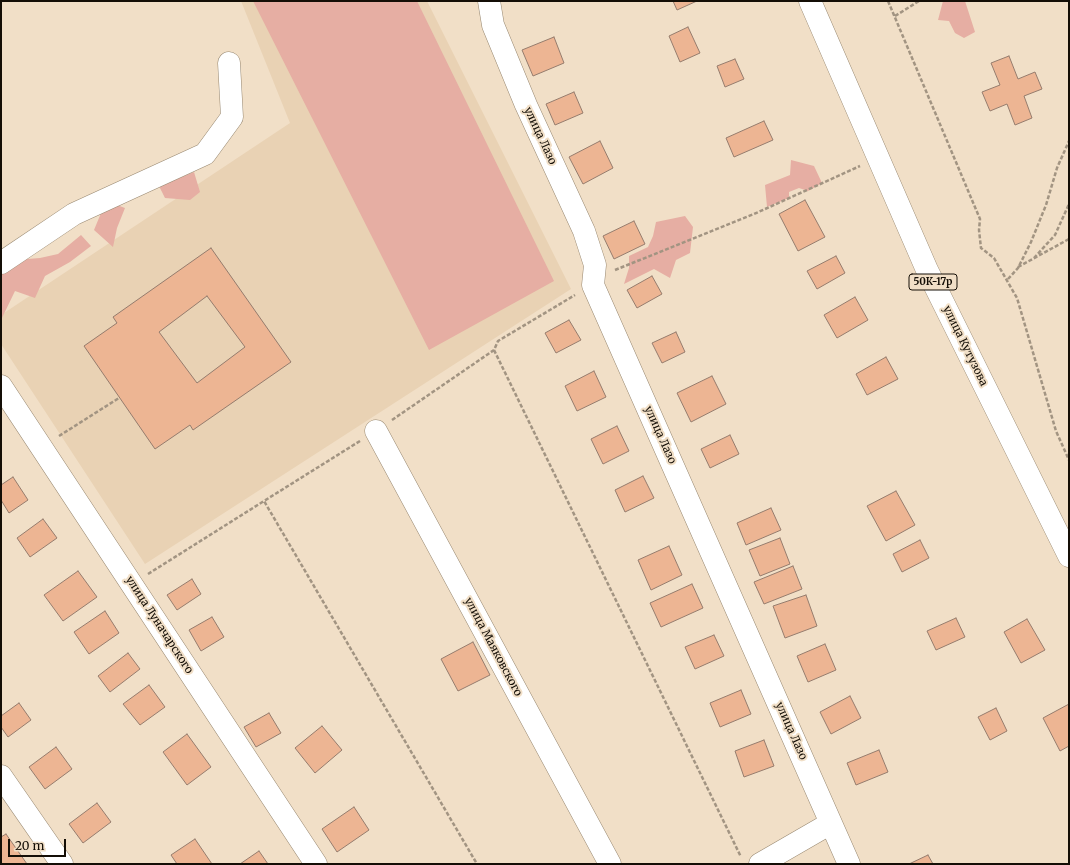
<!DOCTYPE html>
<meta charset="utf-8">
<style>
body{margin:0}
#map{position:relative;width:1070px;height:865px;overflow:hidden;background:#f1dfc7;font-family:Merriweather,serif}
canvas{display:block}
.frame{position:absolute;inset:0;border:2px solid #140e06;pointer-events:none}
.scale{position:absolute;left:8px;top:839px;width:58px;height:18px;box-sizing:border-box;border:2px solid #140e06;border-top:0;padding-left:5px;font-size:12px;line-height:14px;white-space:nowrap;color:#140e06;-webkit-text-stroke:3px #f1dfc7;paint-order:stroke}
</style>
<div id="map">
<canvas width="1070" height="865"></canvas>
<div class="frame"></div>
<div class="scale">20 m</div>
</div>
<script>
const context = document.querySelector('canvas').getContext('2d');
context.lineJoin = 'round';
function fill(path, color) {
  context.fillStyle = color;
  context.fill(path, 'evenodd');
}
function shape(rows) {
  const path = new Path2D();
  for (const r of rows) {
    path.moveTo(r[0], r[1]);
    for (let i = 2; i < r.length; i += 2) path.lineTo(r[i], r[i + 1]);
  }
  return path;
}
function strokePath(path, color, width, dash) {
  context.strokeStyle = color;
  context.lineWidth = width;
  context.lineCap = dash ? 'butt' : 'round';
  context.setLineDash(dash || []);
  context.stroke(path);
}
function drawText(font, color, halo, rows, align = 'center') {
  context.font = font + ' Merriweather,serif';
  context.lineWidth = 4;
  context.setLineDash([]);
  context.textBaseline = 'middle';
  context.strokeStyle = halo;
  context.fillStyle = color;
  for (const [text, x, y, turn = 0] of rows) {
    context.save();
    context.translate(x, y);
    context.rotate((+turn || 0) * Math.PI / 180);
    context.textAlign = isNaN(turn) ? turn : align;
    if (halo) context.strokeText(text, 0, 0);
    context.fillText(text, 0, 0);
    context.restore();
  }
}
fill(shape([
 [241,1,427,1,571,289,145,564,1,344,1,315,290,123]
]), '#e9d2b4');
fill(shape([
 [253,1,417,1,554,281,429,350],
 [943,1,965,1,975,32,964,38,955,33,949,21,938,20],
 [791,160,814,166,822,183,808,191,799,188,789,192,789,198,767,207,765,185,790,175],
 [194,172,200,192,190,200,165,198,159,186],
 [106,201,125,208,117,228,113,247,94,230],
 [685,216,693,227,690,253,676,260,670,278,654,269,624,284,629,268,629,256,648,247,653,236,656,222],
 [81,235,91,246,70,262,45,276,35,298,15,291,1,320,1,271,15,260,40,258,58,254]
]), '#e6aea3');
const building = shape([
 [673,1,697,1,677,10,673,1],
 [688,27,700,53,680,62,669,36,688,27],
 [554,37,564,63,533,76,522,50,554,37],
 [1009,56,1018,79,1035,72,1042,89,1024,96,1032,118,1015,125,1007,104,990,111,982,92,1000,85,991,63,1009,56],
 [735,59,744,79,725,87,717,66,735,59],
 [574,92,583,113,555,125,546,104,574,92],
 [764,121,773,140,734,157,726,138,764,121],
 [600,141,613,168,583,184,569,157,600,141],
 [805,200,825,237,798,251,779,214,805,200],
 [634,221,645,244,614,259,603,236,634,221],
 [211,248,291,362,193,430,190,425,155,449,84,346,117,323,113,317,211,248],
 [207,296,245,347,197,383,159,332,207,296],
 [836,256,845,273,817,289,807,271,836,256],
 [652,276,662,294,637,308,627,290,652,276],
 [855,297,868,320,837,338,824,315,855,297],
 [569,320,581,340,556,353,545,333,569,320],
 [676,332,685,352,662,363,652,343,676,332],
 [886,357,898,379,867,395,856,374,886,357],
 [594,371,606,397,577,411,565,386,594,371],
 [712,376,726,404,691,422,677,393,712,376],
 [617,426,629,451,603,464,591,439,617,426],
 [730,435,739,454,710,468,701,449,730,435],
 [643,476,654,498,625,512,615,490,643,476],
 [13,477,28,500,9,513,1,500,1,485,13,477],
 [896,491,915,525,886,541,867,506,896,491],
 [771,508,781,530,746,545,737,523,771,508],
 [43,519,57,538,30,557,17,538,43,519],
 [780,538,790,564,760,576,749,550,780,538],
 [920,540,929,558,902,572,893,554,920,540],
 [669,546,682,575,651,590,638,560,669,546],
 [793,566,802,589,764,604,754,582,793,566],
 [78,571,97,597,63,621,44,595,78,571],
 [192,579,201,594,177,610,167,595,192,579],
 [692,584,703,608,661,627,650,603,692,584],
 [806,595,817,626,785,638,773,606,806,595],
 [105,611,119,633,89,654,74,632,105,611],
 [212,617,224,637,201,651,189,630,212,617],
 [956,618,965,637,936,650,927,631,956,618],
 [1027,619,1045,650,1021,663,1004,632,1027,619],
 [714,635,724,656,695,669,685,647,714,635],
 [473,642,490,675,458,691,441,659,473,642],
 [825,644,836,670,808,682,797,656,825,644],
 [128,653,140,669,110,692,98,676,128,653],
 [149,685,165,707,140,725,123,704,149,685],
 [741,690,751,714,720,727,710,703,741,690],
 [850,696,861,718,831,734,820,712,850,696],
 [19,703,31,720,8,737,1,727,1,716,19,703],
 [1069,704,1069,746,1060,751,1043,718,1069,704],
 [996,708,1007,731,990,740,978,717,996,708],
 [269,713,281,733,256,747,244,727,269,713],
 [322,726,342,750,315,773,295,748,322,726],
 [187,734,211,767,187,785,163,752,187,734],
 [764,740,774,766,744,777,735,751,764,740],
 [56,747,72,769,45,789,29,767,56,747],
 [879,750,888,772,856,785,847,763,879,750],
 [97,803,111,822,83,843,69,824,97,803],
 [354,807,369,830,337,852,322,829,354,807],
 [6,834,27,864,1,864,1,837,6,834],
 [195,839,212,864,177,864,171,855,195,839],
 [259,851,268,864,240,864,259,851],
 [928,855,933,864,909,864,928,855]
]);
fill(building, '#edb593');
strokePath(building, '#957c6d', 1);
const minor = shape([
 [489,1,493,25,526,105,584,231,595,265,593,285,849,864],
 [1,263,74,214,205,154,232,117,229,63],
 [1,386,316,864],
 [376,431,610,864],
 [1,776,62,864],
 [760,864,831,823]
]);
const major = shape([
 [810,1,927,270,1069,556]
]);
strokePath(minor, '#988871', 23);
strokePath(major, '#988871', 23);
strokePath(shape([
 [888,1,980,219,979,230,981,248,994,258,1017,298,1056,431,1069,460],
 [895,16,919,1],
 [1034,258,1055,235,1069,204],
 [1018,267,1069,239],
 [615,270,754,214,860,166],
 [1008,279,1018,268,1031,242,1046,205,1057,168,1069,141],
 [494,350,741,857],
 [392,420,494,350,498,341,575,295],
 [59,436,119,398],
 [360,441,264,501,477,864],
 [148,574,264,501]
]), '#a29482', 2.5, [4, 2]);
strokePath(minor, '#fff', 22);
strokePath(major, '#fff', 22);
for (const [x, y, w] of [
 [933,282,48]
]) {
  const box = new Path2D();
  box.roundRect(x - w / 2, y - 8, w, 16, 3);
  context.fillStyle = '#f1dfc7';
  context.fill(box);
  strokePath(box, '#140e06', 1);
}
drawText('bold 10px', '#140e06', null, [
 ["50К-17р",933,282]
]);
drawText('11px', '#140e06', '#f1dfc7', [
 ["улица Лазо",540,136,65],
 ["улица Кутузова",965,346,64],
 ["улица Лазо",660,435,66],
 ["улица Луначарского",159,625,57],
 ["улица Маяковского",493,647,62],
 ["улица Лазо",791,731,66]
]);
</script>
